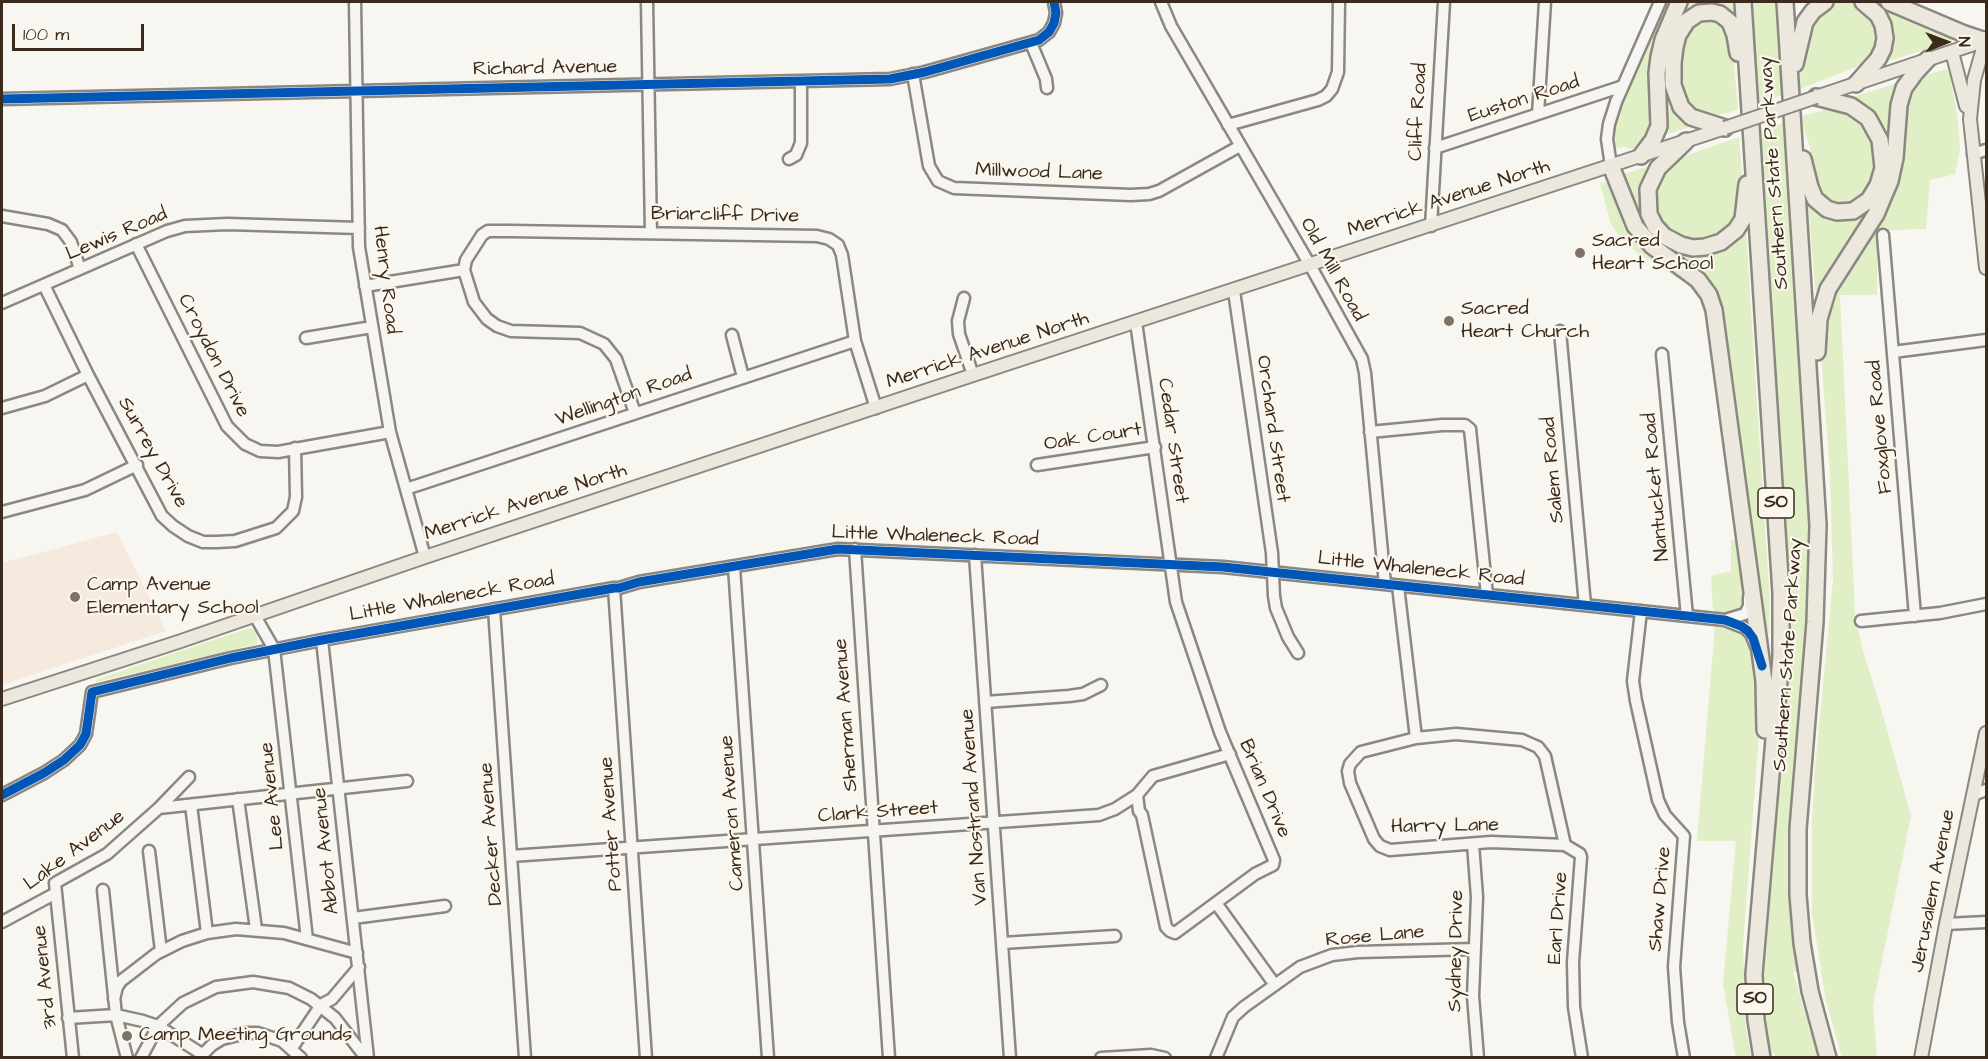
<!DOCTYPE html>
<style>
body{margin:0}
#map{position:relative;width:1988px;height:1059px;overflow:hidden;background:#f8f6f0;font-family:"Architects Daughter",sans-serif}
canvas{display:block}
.frame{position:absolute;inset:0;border:3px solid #3b2a1e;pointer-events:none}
.north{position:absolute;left:1916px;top:12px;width:60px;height:60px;-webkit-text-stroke:4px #fbf7ec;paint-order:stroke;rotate:89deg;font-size:16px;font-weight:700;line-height:24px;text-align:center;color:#3b2a1e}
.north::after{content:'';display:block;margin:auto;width:21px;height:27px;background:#3b2a1e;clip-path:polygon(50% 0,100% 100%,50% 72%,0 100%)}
.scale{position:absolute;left:12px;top:24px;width:132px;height:27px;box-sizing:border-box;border:3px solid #3b2a1e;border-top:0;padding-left:8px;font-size:18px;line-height:21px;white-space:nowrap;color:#3b2a1e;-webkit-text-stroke:4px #fbf7ec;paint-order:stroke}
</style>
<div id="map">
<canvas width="1988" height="1059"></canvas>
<div class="frame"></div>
<div class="north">N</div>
<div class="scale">100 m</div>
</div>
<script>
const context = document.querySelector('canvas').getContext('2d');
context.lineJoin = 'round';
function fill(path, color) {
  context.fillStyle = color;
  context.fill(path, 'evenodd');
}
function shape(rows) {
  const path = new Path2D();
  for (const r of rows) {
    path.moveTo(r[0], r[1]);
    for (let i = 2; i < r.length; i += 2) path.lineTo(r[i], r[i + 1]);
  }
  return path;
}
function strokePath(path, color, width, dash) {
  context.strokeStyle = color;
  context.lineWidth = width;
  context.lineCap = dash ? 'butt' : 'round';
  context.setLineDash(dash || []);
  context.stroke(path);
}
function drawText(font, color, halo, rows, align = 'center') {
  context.font = font + ' "Architects Daughter",sans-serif';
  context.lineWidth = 4.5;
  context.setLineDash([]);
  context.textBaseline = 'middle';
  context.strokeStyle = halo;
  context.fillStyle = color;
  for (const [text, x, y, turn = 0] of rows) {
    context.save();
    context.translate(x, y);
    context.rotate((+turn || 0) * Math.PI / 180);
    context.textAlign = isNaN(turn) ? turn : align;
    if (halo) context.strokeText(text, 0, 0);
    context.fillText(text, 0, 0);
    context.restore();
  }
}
fill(shape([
 [117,532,166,631,2,685,2,563]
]), '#f6eadf');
fill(shape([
 [1667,2,1674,2,1656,120,1646,138,1633,149,1624,147,1616,148,1614,145,1613,132,1618,116],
 [1684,2,1733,2,1734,21,1685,16,1679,14],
 [1751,2,1776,2,1783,95,1758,103],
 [1835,2,1852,2,1868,10,1878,23,1880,40,1867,63,1800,89,1801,59,1806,30,1819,10],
 [1886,4,1953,35,1951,41,1880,64,1883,10,1890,15,1884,8],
 [1698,19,1714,19,1727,26,1732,38,1738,110,1711,117,1697,113,1680,96,1680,49,1689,28],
 [1663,61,1668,65,1669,109,1675,107,1693,123,1692,126,1662,136],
 [1947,69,1950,74,1958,121,1960,150,1955,174,1930,180,1926,229,1890,230,1877,242,1877,295,1840,295,1855,613,1862,648,1880,705,1911,816,1873,1006,1877,1057,1842,1058,1826,1001,1812,913,1812,821,1815,770,1833,580,1830,474,1820,340,1830,295,1886,208,1908,92,1929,74],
 [1904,81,1893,138,1885,140,1851,102,1850,98],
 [1831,108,1853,115,1869,131,1877,150,1878,171,1870,191,1853,207,1835,208,1819,197,1812,179,1810,147,1804,130,1803,116],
 [1786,122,1810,547,1807,608,1789,846,1791,897,1798,971,1793,972,1818,1057,1775,1057,1775,1053,1769,1053,1762,1001,1790,649,1788,578,1778,392,1761,130],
 [1739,137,1744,196,1739,215,1729,229,1711,241,1690,243,1665,231,1652,209,1652,187,1662,172,1682,157],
 [1655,164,1646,181,1641,183,1642,207,1667,245,1690,256,1691,252,1742,231,1746,231,1770,605,1768,649,1764,651,1717,293,1713,295,1651,241,1636,221,1622,178,1624,174],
 [1606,182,1607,184,1611,182,1614,187,1627,221,1622,224,1629,236,1688,279,1700,290,1707,304,1711,319,1739,540,1745,603,1742,611,1736,616,1717,614,1713,609,1711,576,1731,571,1731,540,1734,540,1735,512,1709,318,1700,300,1687,284,1639,254,1620,238,1611,224,1600,183],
 [1813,203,1832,217,1846,219,1862,213,1864,216,1862,219,1867,222,1820,296,1816,295,1815,284,1808,205],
 [1715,626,1734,628,1744,633,1751,642,1759,675,1761,707,1743,946,1746,1029,1751,1057,1736,1057,1723,984,1736,841,1697,841],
 [249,628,253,629,257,635,257,644,96,682,95,680]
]), '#e0efc5');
const minor = shape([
 [355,2,359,247,390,432,425,557],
 [647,2,651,233],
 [1161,2,1171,26,1310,265,1362,359,1365,373,1385,584],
 [1031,43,1046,79,1047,88],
 [913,74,929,166,938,181,954,188,1131,195,1149,194,1159,191,1240,146],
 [2,99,890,79,925,72,1039,40,1049,32,1054,23,1056,13,1054,2],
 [1538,114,1545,2],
 [1228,125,1318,100,1326,96,1332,89,1338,72,1339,2],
 [1435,148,1623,86],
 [1973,154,1986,150],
 [789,159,796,155,801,143,801,82],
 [1611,166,1607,139,1609,124,1616,102,1660,2],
 [2,216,48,224,62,230,71,242,80,269],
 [1431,226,1444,2],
 [1883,235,1915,616],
 [136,244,227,426,245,444,260,451,278,452,390,432],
 [44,285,88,375,162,516,173,526,188,536,203,542,217,542,235,541,276,528,293,511,296,497,295,448],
 [365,286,464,270],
 [1234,291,1272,553,1274,596,1276,608,1288,637,1298,653],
 [964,298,958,321,959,334,973,375],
 [2,303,167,231,185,226,227,224,359,228],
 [1136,322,1176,602,1220,732,1274,860,1273,865,1255,874,1175,933,1170,931,1166,927,1142,815,1139,811,1137,795],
 [1560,331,1585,605],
 [732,335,743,377],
 [306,338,372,327],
 [1893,352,1986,340],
 [1662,354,1687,616],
 [2,408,45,396,88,375],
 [635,413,616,359,604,344,580,333,511,331,497,326,487,319,474,302,464,270,466,260,482,235,488,231,511,231,817,236,829,239,838,245,842,255,855,341,876,408],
 [1370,432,1442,425,1465,425,1470,429,1487,595],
 [1037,465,1155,447],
 [406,489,855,341],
 [2,512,85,490,137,465],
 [855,549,889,1058],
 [975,555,1010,1058],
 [734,567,768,1058],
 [1398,586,1416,738],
 [614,588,646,1058],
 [494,609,525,1058],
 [1641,611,1633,681,1636,701,1658,800,1665,815,1684,836,1674,967,1678,1022,1684,1058],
 [255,616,274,649,307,939],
 [1725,620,1745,614,1749,606,1749,597],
 [1861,621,1940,613,1986,604],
 [322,640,368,1058],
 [985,702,1069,696,1083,694,1101,685],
 [2,795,44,773,64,760,80,745,86,734,92,692,231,658,322,640,614,588,619,588,639,582,838,549,1223,567,1725,620,1745,628,1751,634,1756,646],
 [1973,795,1986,790],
 [238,799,256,929],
 [191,805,207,933],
 [159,808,407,781],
 [1473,844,1477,897,1473,996,1478,1058],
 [1565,845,1491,842,1390,850,1380,846,1374,839,1350,783,1348,771,1350,764,1361,752,1416,738,1456,734,1522,740,1538,747,1545,756,1565,845,1580,854,1581,857,1573,962,1574,1007,1582,1058],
 [149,851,161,951],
 [511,856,1099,815,1115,809,1137,795,1153,776,1230,754],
 [103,890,116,1015,127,1058],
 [56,893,73,1058],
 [1216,903,1275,985],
 [353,918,445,906],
 [2,922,56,893,55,883,107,854,159,808,189,777],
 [1946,924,1986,922],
 [1002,943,1115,936],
 [114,999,117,987,121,981,156,954,182,941,207,933,236,929,284,933,357,953],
 [68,1018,116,1015,143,1021,158,1026,202,1054],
 [292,1048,321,1005,332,999,359,967],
 [200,1057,212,1045,222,1039,246,1033,258,1033,282,1041,301,1058],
 [141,1058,158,1026,183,1003,216,987,253,982,289,988,311,999,335,1018,366,1058],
 [1101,1058,1151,1055,1165,1058],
 [1216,1058,1233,1017,1244,1007,1300,967,1332,955,1358,952,1475,949]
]);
const major = shape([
 [1986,38,1974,80,1970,119,1986,268],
 [1952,52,1966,106],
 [1816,97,1986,40],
 [2,699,178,642,425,557,973,375,1725,128],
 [1921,1058,1946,924,1986,733]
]);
const highway = shape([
 [1743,2,1781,593,1781,657,1754,974,1756,1020,1762,1058],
 [1785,2,1818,525,1815,622,1798,829,1798,895,1802,943,1810,991,1828,1058],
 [1889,2,1962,33,1986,41],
 [1795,64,1805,22,1813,11,1825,2],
 [1856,84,1878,59,1883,49,1885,38,1883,25,1878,15,1863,2],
 [1725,128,1691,117,1681,107,1673,85,1673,63,1675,47,1678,35,1687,21,1699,13,1712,12,1720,14,1730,22,1735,35,1738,53],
 [1686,141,1658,168,1648,189,1649,214,1655,226,1664,236,1681,245,1693,248,1705,247,1721,242,1736,230,1743,219,1747,184],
 [1641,156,1653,140,1659,126,1657,73,1659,57,1663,40,1679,2],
 [1803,159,1810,187,1815,199,1827,209,1837,212,1853,211,1869,200,1878,185,1883,168,1880,140,1868,118,1851,106,1816,97],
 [1611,166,1635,226,1652,246,1698,280,1709,295,1714,310,1764,681,1765,730],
 [1817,352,1819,319,1828,289,1876,214,1890,181,1895,158,1899,105,1904,88,1915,73,1928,59]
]);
strokePath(minor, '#8b8781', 15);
strokePath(major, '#8b8781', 16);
strokePath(highway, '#8b8781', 20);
strokePath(minor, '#f6f5f1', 10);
strokePath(major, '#ede8dd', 12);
strokePath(highway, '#ede8dd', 15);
const majorBridge = shape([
 [1725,128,1816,97]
]);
strokePath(majorBridge, '#8b8781', 16, []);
strokePath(majorBridge, '#ede8dd', 12);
strokePath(shape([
 [2,99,890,79,925,72,1039,40,1049,32,1054,23,1056,13,1054,2],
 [2,795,44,773,64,760,80,745,86,734,92,692,231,658,322,640,614,588,619,588,639,582,838,549,1223,567,1725,620,1741,626,1748,631,1753,638,1762,666]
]), '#0057b8', 9);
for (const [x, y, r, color] of [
 [1580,253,6,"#7d7168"],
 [1449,321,6,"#7d7168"],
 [75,597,6,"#7d7168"],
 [127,1036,6,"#7d7168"]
]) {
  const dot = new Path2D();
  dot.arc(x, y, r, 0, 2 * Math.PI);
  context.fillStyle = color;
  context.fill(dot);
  strokePath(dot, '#fbf7ec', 2);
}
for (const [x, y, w] of [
 [1776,503,36],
 [1755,999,36]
]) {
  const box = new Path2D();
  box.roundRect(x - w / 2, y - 15, w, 30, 4.5);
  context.fillStyle = '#fbf7ec';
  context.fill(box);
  strokePath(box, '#3b2a1e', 1.5);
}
drawText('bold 18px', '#3b2a1e', null, [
 ["SO",1776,503],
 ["SO",1755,999]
]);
drawText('20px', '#3b2a1e', '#fbf7ec', [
 ["Richard Avenue",545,69,-1],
 ["Euston Road",1524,100,-18],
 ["Cliff Road",1419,112,-87],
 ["Millwood Lane",1039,173,2],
 ["Southern State Parkway",1775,173,-94],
 ["Merrick Avenue North",1449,199,-18],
 ["Briarcliff Drive",725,216,1],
 ["Lewis Road",117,235,-23],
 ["Old Mill Road",1332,270,61],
 ["Henry Road",385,280,83],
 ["Merrick Avenue North",988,351,-18],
 ["Croydon Drive",213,356,63],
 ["Wellington Road",624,398,-19],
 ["Foxglove Road",1881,427,-95],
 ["Orchard Street",1272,429,82],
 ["Oak Court",1093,438,-9],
 ["Cedar Street",1172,441,82],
 ["Surrey Drive",152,453,61],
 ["Salem Road",1554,470,-95],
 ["Nantucket Road",1657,487,-95],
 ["Merrick Avenue North",526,503,-18],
 ["Little Whaleneck Road",935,537,2],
 ["Little Whaleneck Road",1421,570,6],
 ["Little Whaleneck Road",452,598,-10],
 ["Southern State Parkway",1789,655,-86],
 ["Sherman Avenue",847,715,-94],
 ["Brian Drive",1264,789,67],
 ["Lee Avenue",273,796,-96],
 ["Van Nostrand Avenue",975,807,-94],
 ["Cameron Avenue",733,813,-94],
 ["Clark Street",878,813,-4],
 ["Potter Avenue",612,824,-94],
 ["Harry Lane",1445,827,-1],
 ["Decker Avenue",492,834,-94],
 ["Lake Avenue",75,851,-37],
 ["Abbot Avenue",327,851,-96],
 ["Jerusalem Avenue",1934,891,-79],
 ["Shaw Drive",1661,899,-85],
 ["Earl Drive",1559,918,-86],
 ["Rose Lane",1375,937,-5],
 ["Sydney Drive",1457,951,-89],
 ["3rd Avenue",46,977,-96]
]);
drawText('20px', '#3b2a1e', '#fbf7ec', [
 ["Sacred",1592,242],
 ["Heart School",1592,265],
 ["Sacred",1461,310],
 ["Heart Church",1461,333],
 ["Camp Avenue",87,586],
 ["Elementary School",87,609],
 ["Camp Meeting Grounds",139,1036]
], 'left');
</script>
